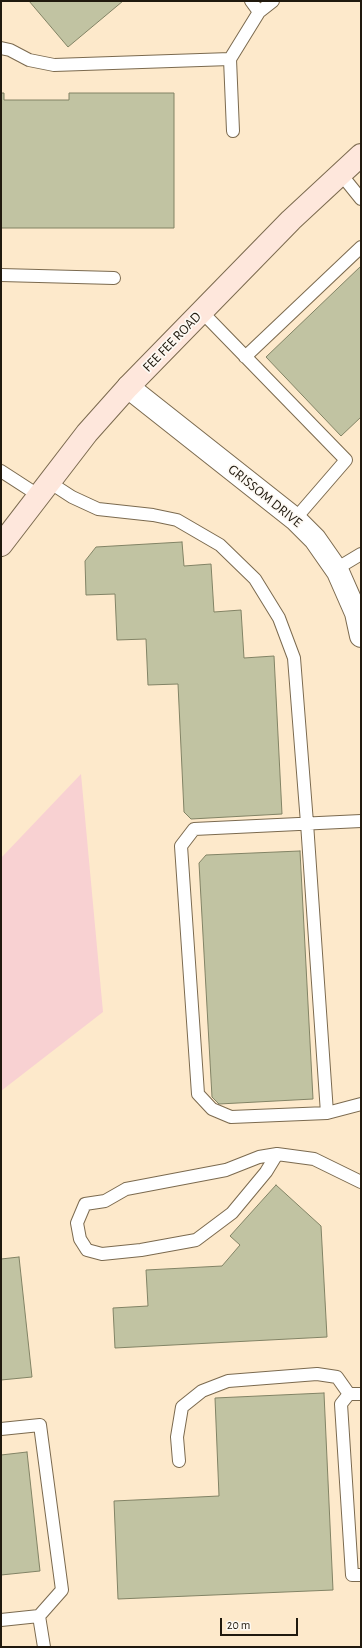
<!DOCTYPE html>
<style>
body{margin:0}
#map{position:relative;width:362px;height:1648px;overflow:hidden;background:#fde9cb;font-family:"Alegreya Sans",sans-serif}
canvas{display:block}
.frame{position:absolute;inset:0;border:2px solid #20190e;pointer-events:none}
.scale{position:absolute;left:220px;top:1618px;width:78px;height:18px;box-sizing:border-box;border:2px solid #20190e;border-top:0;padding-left:5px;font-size:12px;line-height:14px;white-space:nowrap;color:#20190e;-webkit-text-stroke:3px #fdf9f3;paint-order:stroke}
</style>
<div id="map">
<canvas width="362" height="1648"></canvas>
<div class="frame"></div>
<div class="scale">20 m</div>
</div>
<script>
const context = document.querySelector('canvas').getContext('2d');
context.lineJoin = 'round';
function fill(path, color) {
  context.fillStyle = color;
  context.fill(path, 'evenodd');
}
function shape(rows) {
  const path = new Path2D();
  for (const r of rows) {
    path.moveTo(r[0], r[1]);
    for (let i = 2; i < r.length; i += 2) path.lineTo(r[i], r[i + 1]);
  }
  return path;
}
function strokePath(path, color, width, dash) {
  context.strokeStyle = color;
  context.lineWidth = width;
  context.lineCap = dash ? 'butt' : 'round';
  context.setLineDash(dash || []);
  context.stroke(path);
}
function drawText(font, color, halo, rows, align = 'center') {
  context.font = font + ' "Alegreya Sans",sans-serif';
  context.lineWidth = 3.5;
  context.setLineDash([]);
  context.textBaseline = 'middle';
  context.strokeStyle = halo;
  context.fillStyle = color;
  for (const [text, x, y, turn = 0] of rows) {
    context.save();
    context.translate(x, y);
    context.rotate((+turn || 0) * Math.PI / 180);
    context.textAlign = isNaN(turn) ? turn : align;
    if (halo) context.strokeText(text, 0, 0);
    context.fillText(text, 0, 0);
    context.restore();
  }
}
fill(shape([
 [81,774,103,1012,1,1091,1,858]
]), '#f8d1d2');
const building = shape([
 [29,1,123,1,68,47,29,1],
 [1,93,4,93,4,100,69,100,69,93,174,93,174,228,1,228,1,93],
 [361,266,361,417,341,436,266,357,361,266],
 [182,542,184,566,211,564,214,612,241,610,244,658,274,656,282,814,191,819,184,812,178,684,148,685,146,639,117,640,115,594,86,595,85,561,96,547,182,542],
 [300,851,313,1099,219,1104,212,1097,199,863,206,855,300,851],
 [276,1185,321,1226,327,1337,115,1348,113,1308,148,1306,146,1270,222,1266,240,1245,230,1236,276,1185],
 [19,1257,32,1377,1,1380,1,1259,19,1257],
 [324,1393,333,1590,118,1599,114,1501,219,1496,215,1398,324,1393],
 [27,1452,40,1571,1,1575,1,1455,27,1452]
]);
fill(building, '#c1c3a2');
strokePath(building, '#828365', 1);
const lane = shape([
 [251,1,259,12],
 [1,48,10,50,29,60,54,65,230,59,259,12,273,1],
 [230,59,233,131],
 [340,173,361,199],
 [1,275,114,278],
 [201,311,346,460,295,519],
 [245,357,361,247],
 [1,471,38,495],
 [49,482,72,497,98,509,153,515,177,520,220,545,255,579,279,618,294,658,307,823,327,1113],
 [336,569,361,554],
 [361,821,194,829,181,846,198,1094,212,1109,231,1117,327,1113,361,1104],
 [277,1154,266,1172,232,1213,196,1240,141,1250,102,1254,87,1250,80,1239,77,1223,85,1204,105,1201,126,1189,226,1170,259,1157,277,1154,314,1159,361,1182],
 [361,1394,349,1394,341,1404,352,1575,361,1575],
 [1,1429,40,1425,62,1590,39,1616,1,1620],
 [179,1461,177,1437,182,1407,202,1391,228,1381,317,1374,337,1377,349,1394],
 [39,1616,44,1647]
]);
const street = shape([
 [128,387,295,519,315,539,338,572,356,613,361,636]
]);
const secondary = shape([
 [1,545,87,433,128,387,291,220,361,155]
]);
strokePath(lane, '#7b6a4f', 14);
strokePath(street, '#7b6a4f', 24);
strokePath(secondary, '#7b6a4f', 24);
strokePath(lane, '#fff', 12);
strokePath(street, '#fff', 22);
strokePath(secondary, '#fee7dc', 22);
drawText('14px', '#20190e', '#fdf9f3', [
 ["FEE FEE ROAD",172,342,-46],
 ["GRISSOM DRIVE",265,496,39]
]);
</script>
